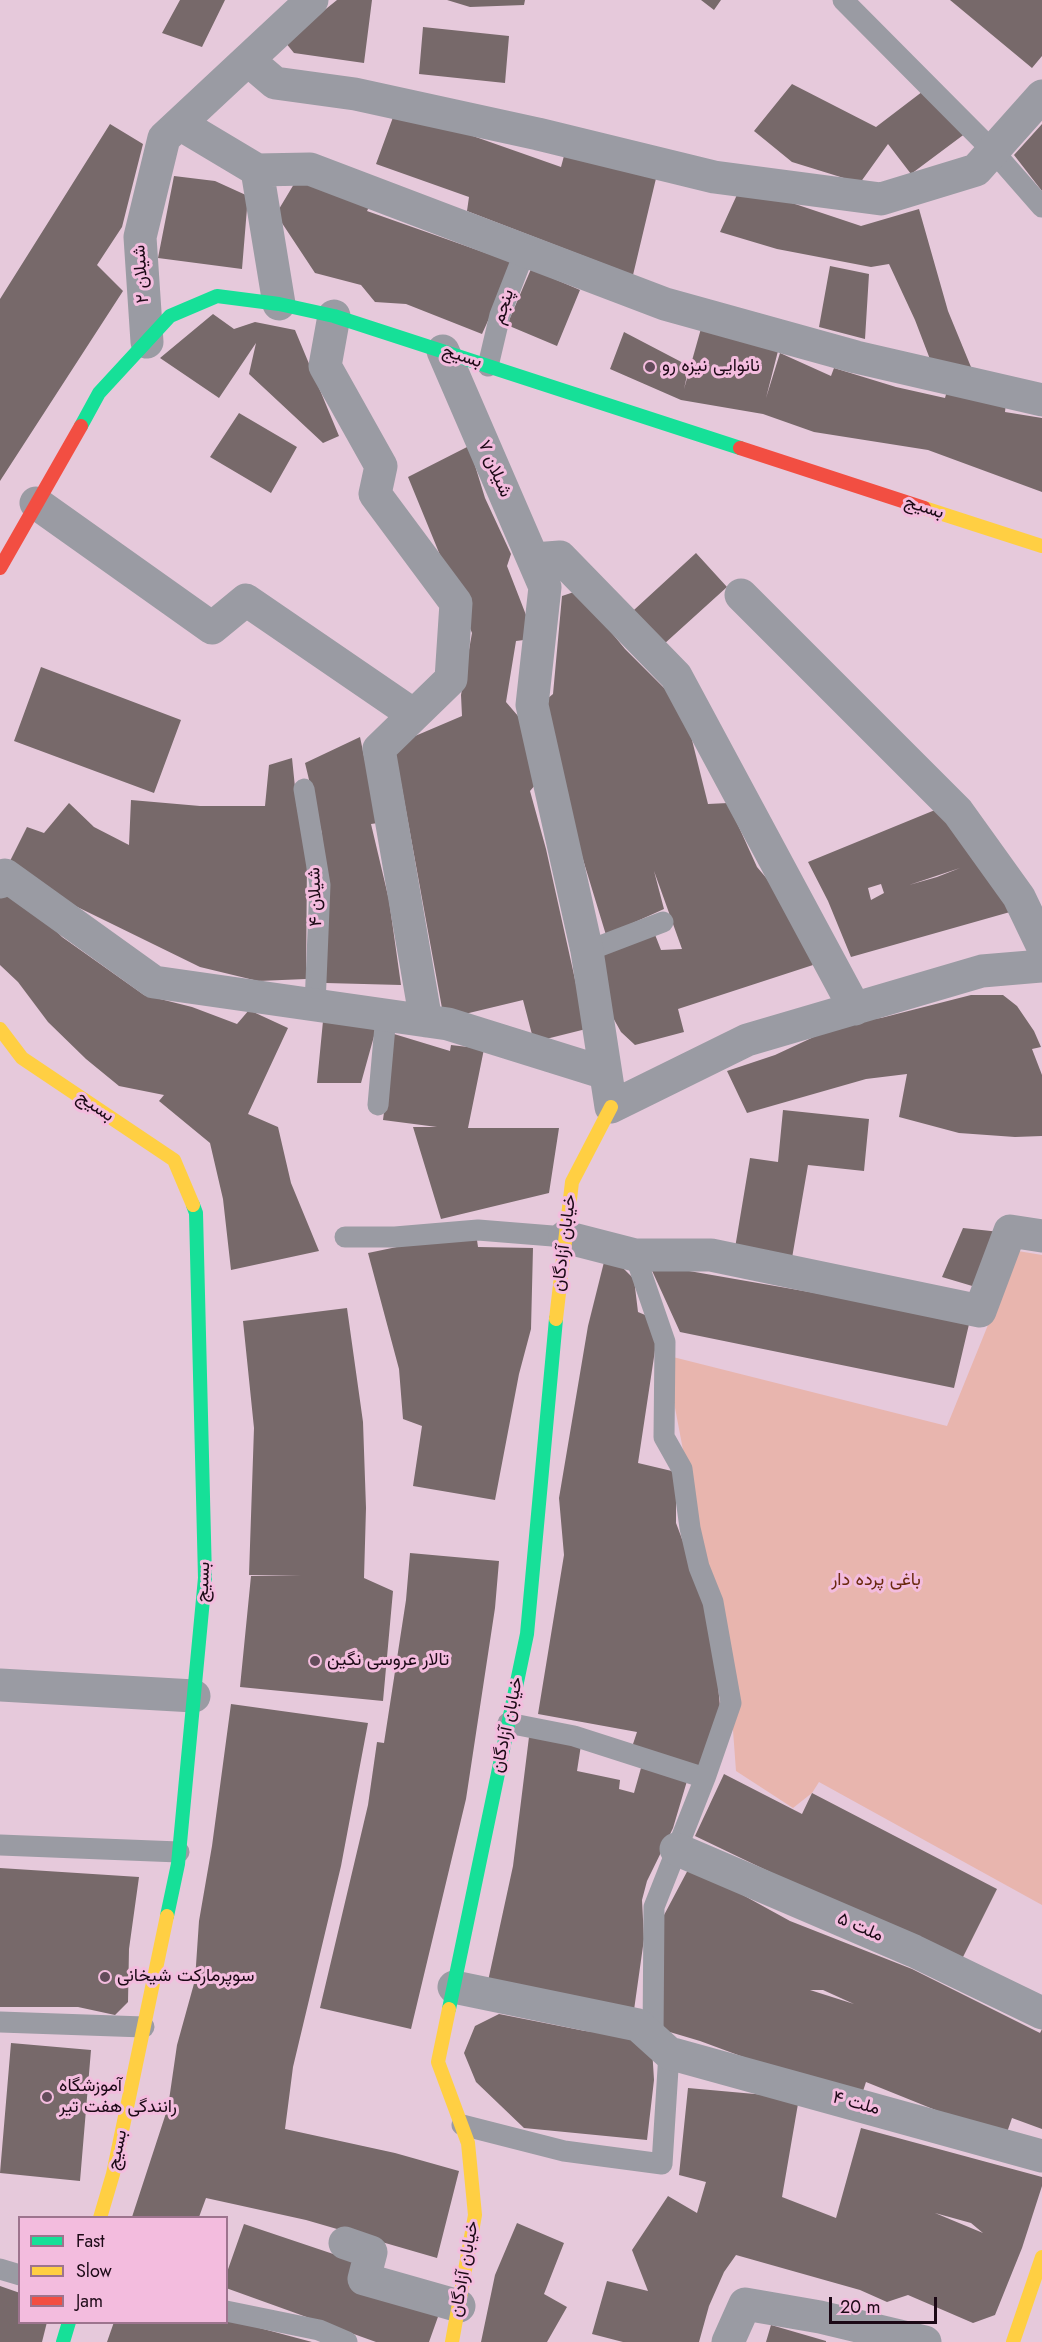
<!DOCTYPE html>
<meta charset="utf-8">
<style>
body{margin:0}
#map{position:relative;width:1042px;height:2342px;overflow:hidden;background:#e6c9db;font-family:Jost,sans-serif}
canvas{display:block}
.legend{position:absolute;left:18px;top:2216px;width:210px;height:108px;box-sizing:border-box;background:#f3bcde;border:2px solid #9d748e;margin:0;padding:8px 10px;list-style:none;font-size:18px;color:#1c0916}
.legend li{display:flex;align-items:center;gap:12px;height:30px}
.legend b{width:30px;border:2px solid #9d748e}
.scale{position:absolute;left:829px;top:2297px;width:108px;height:27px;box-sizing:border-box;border:3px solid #1c0916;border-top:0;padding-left:8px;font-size:18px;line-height:21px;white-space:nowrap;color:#1c0916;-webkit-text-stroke:4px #f3bcde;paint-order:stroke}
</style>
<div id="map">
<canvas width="1042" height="2342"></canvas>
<ul class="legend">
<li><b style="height:8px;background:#16e098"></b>Fast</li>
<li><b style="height:8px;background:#ffcf43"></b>Slow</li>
<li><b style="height:8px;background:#f24e42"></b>Jam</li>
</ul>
<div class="scale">20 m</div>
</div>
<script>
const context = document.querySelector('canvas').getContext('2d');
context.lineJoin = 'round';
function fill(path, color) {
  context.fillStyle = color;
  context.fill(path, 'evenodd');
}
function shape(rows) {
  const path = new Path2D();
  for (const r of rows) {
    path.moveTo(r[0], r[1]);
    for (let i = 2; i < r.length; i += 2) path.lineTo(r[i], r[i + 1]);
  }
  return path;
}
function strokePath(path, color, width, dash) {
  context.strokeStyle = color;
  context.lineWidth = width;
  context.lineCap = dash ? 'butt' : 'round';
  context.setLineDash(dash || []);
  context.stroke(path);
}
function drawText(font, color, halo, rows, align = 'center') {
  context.font = font + ' Jost,Vazirmatn,sans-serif';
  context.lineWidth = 6;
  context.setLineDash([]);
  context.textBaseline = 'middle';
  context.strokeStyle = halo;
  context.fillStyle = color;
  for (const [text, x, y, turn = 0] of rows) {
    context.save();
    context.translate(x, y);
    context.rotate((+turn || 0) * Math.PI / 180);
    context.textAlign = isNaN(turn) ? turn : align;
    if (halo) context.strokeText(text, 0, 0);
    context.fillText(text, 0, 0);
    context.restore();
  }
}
fill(shape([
 [1018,1251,1042,1255,1042,1905,819,1782,812,1793,793,1808,736,1771,731,1703,665,1355,947,1426]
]), '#e8b5ae');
fill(shape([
 [180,0,225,0,202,47,162,33],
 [337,0,372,0,364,63,294,53,285,42],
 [447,0,525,0,524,5,470,7],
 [701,0,721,0,714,10],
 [950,0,1042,0,1042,56,1032,68],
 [423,27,509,36,505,83,419,74],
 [935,82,970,130,911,174,888,144,860,183,792,162,754,131,792,84,876,127],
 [396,109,561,167,568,141,658,170,633,275,467,211,469,197,376,164],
 [110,124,143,144,122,227,97,265,123,291,0,481,0,299],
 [1042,124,1042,191,1014,155],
 [174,176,215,181,248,196,242,269,158,258],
 [297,179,371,203,367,211,514,263,482,334,406,304,375,302,361,285,315,273,276,214],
 [741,186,861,226,919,209,948,311,971,367,933,367,915,320,889,264,871,267,777,249,720,232],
 [830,266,869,274,865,339,819,327],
 [531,269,580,290,557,346,507,325],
 [213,314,234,329,255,322,295,330,339,436,323,443,249,374,256,343,219,398,160,358],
 [702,325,778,351,766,398,780,353,831,376,834,368,896,387,945,398,947,391,1006,402,1005,412,1042,418,1042,492,928,450,814,432,763,414,681,400,610,369,624,332,689,366,684,389],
 [239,413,297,447,271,493,210,457],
 [469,446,485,498,511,554,507,566,526,615,524,640,516,641,506,702,524,723,541,778,530,791,546,849,586,1029,534,1042,523,1000,444,1019,394,745,462,716,461,695,472,633,408,477],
 [696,553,727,587,653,654,622,621],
 [577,591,625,649,684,708,708,804,728,803,757,867,794,911,813,965,678,1009,684,1032,635,1045,621,1032,611,1014,602,956,654,932,661,950,682,949,654,871,664,909,606,935,578,843,541,704,553,694,562,596],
 [41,667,181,720,154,793,14,741],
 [360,737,378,823,371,824,389,900,401,985,326,983,322,834,305,763],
 [292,758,297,807,307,858,306,979,258,981,200,967,59,898,8,865,27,827,44,833,69,803,94,827,129,845,131,800,200,806,265,806,269,765],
 [935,810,979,855,1010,912,851,957,828,901,808,862],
 [960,868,937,877,909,885],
 [881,884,884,893,871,900,868,888],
 [10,885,62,937,144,995,192,1007,237,1024,249,1010,288,1028,248,1114,278,1127,291,1183,319,1251,231,1270,223,1199,210,1143,159,1101,164,1095,119,1086,86,1059,48,1022,18,982,0,965,0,895],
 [971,995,1003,995,1017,1006,1034,1031,1041,1047,1032,1049,1042,1075,1042,1136,1015,1137,959,1133,899,1117,907,1074,866,1079,747,1113,727,1071,775,1055,846,1022,881,1018],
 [323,1021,376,1029,361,1083,317,1083],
 [394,1034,450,1051,451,1045,484,1049,468,1128,559,1128,549,1193,441,1219,413,1127,437,1127,383,1120],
 [783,1110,869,1119,864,1171,808,1165,792,1258,735,1248,750,1158,778,1162],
 [963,1228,1000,1232,979,1288,942,1277],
 [477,1240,478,1247,533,1248,531,1329,519,1374,495,1500,413,1486,422,1426,403,1419,399,1369,368,1253,416,1243],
 [604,1262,621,1266,634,1279,638,1312,650,1317,657,1337,638,1463,676,1472,676,1523,700,1587,714,1642,720,1707,702,1774,630,1753,637,1732,538,1714,564,1555,559,1498,588,1326],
 [649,1264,970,1320,954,1388,680,1332],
 [347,1308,363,1422,366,1508,364,1578,393,1591,383,1701,240,1687,251,1576,301,1576,249,1575,254,1428,243,1321],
 [410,1553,499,1561,495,1608,466,1799,411,2029,320,2008,368,1805,377,1742,384,1743,406,1600],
 [231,1704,368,1723,341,1866,293,2067,285,2129,395,2153,459,2171,437,2258,306,2220,206,2198,199,2217,132,2217,168,2107,177,2045,195,1980,199,1921,212,1846],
 [529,1737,581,1745,577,1771,620,1780,619,1789,634,1793,641,1768,687,1781,673,1828,647,1881,642,1900,644,1939,634,2010,488,1981,513,1866],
 [724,1774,802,1814,812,1793,997,1889,960,1963,695,1836],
 [690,1866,790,1921,912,1969,1040,2033,1042,2029,1042,2129,1012,2118,1005,2138,866,2082,860,2100,700,2041,663,2030,663,1917],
 [810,1990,823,1990,854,2004],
 [0,1868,139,1877,129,1949,128,2002,115,2015,78,2007,0,2007],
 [499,2014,585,2031,641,2037,652,2048,654,2080,647,2140,524,2128,476,2082,464,2053,475,2026],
 [11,2043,91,2050,80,2181,0,2173],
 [688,2088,799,2098,782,2197,836,2218,861,2128,1042,2177,1042,2186,1022,2248,995,2315,973,2323,908,2295,887,2302,860,2290,736,2255,724,2272,709,2306,699,2342,623,2342,592,2334,607,2281,648,2291,632,2250,668,2196,697,2213,706,2182,679,2175],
 [935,2213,971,2223,983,2233],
 [517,2223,564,2243,544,2294,567,2307,547,2342,481,2342,495,2275],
 [244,2224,360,2263,439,2314,429,2342,376,2342,226,2288,226,2275],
 [0,2286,20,2293,20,2322,47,2322,42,2342,0,2342],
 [226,2319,312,2342,107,2342,114,2322,226,2322],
 [771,2325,826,2341,826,2342,766,2342]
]), '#77696a');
strokePath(shape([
 [843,0,993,151,1042,207],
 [488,366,500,315,525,251],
 [304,789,320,885,315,1005],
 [587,951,663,922],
 [378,1105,386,1015],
 [345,1237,395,1237,478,1230,565,1237],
 [635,1255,665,1342,664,1437,682,1469,690,1528,699,1567,713,1602,731,1703,705,1778],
 [508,1723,574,1736,705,1778,654,1907,653,2038],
 [0,1845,179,1852],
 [0,2022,144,2027],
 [462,2125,564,2151,662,2164,669,2053],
 [0,2269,20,2275],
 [226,2311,319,2330,347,2342]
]), '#9a9ba3', 21);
strokePath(shape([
 [248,60,275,83,355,94,538,134,714,177,881,199,976,170,1042,96],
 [180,124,257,170,279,304],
 [257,170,310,169,665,304,856,357,1042,400],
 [334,316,325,366,381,466,375,494,456,603,451,679,379,749,426,1021],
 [147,342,140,237,164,138,312,0],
 [443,351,545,587,532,705,587,951,611,1107,747,1040,982,971,1042,966],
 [36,503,212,628,246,600,414,715],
 [534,559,560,557,676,676,855,1009],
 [741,595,958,812,1019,897,1042,945],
 [0,882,5,875,154,982,448,1024,605,1073],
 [565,1237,635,1255,711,1255,980,1311,1010,1231,1042,1236],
 [0,1685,194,1696],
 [676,1849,914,1951,1042,2013],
 [454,1987,638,2025,669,2053,1042,2156],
 [345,2243,371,2252,364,2279,459,2306],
 [728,2342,745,2304,820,2317,925,2342]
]), '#9a9ba3', 33);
strokePath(shape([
 [81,426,99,393,170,316,217,296,279,304,334,316,740,448],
 [167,1916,178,1864,205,1578,196,1213,193,1205],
 [449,2009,527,1634,556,1319],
 [63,2342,69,2322]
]), '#16e098', 14);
strokePath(shape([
 [924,508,1042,546],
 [0,1029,22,1058,174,1160,193,1205],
 [556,1319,572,1182,611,1107],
 [449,2009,438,2062,468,2143,475,2215,452,2342],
 [100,2218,113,2174,167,1916],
 [1013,2342,1042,2257]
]), '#ffcf43', 14);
strokePath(shape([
 [740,448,924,508],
 [0,568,81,426]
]), '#f24e42', 14);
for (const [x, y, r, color] of [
 [650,367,6,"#634c5b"],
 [315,1661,6,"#634c5b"],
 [105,1977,6,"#634c5b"],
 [47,2097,6,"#634c5b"]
]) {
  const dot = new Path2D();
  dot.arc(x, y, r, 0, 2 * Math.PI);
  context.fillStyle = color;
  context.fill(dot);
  strokePath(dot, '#f3bcde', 2);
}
drawText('18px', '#1c0916', '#f3bcde', [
 ["شیلان ۲",142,274,-94],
 ["پنجم",504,307,-72],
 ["بسیج",462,357,18],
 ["شیلان ۷",494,469,67],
 ["بسیج",924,508,18],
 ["شیلان ۴",316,897,-92],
 ["بسیج",95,1107,34],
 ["خیابان آزادگان",565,1243,-83],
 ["بسیج",204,1582,-87],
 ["خیابان آزادگان",508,1725,-78],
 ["ملت ۵",860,1928,23],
 ["ملت ۴",856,2104,15],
 ["بسیج",118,2150,-78],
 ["خیابان آزادگان",465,2269,-80]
]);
drawText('18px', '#1c0916', '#f3bcde', [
 ["نانوایی نیزه رو",662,367],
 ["تالار عروسی نگین",327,1661],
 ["سوپرمارکت شیخانی",117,1977],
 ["آموزشگاه",59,2087],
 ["رانندگی هفت تیر",59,2108]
], 'left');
drawText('18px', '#69290f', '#f3bcde', [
 ["باغی پرده دار",876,1581]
]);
</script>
